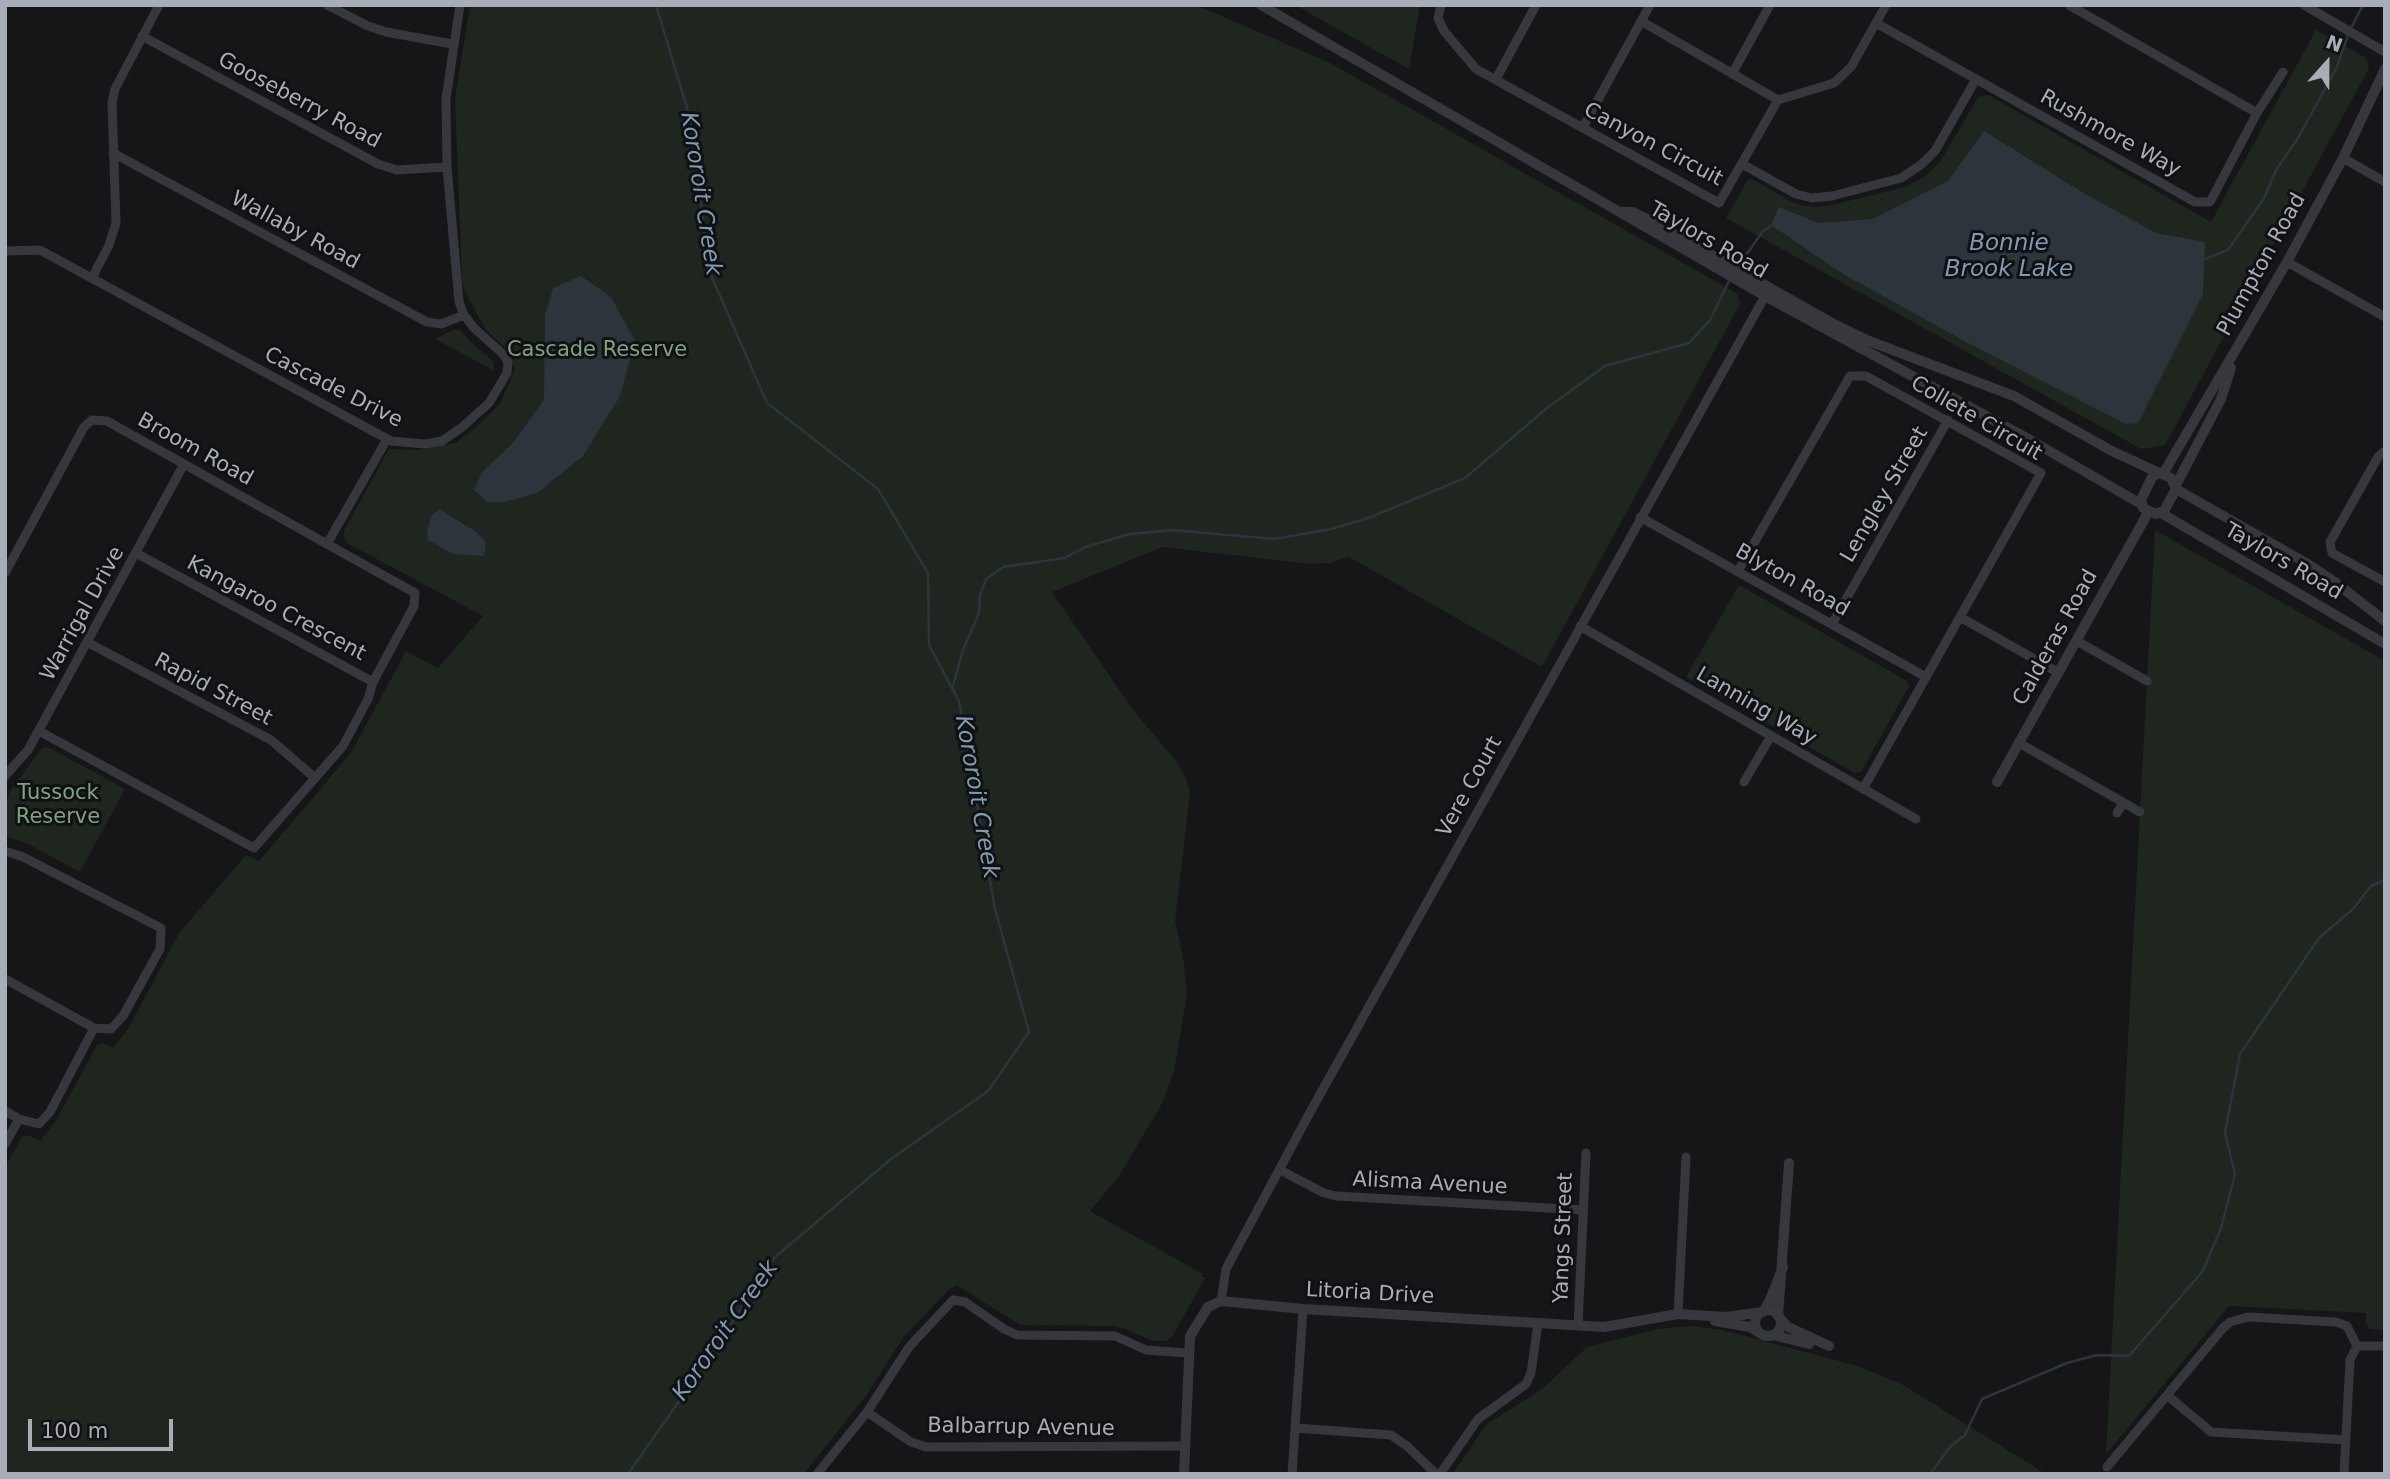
<!DOCTYPE html>
<style>
body{margin:0}
#map{position:relative;width:2390px;height:1479px;overflow:hidden;background:#161618;font-family:"DejaVu Sans",sans-serif}
canvas{display:block}
.frame{position:absolute;inset:0;border:7px solid #a8adb8;pointer-events:none}
.north{position:absolute;left:2292px;top:28px;width:70px;height:70px;-webkit-text-stroke:5px #111113;paint-order:stroke;rotate:21deg;font-size:19px;font-weight:700;line-height:28px;text-align:center;color:#a8adb8}
.north::after{content:'';display:block;margin:auto;width:24px;height:32px;background:#a8adb8;clip-path:polygon(50% 0,100% 100%,50% 72%,0 100%)}
.scale{position:absolute;left:28px;top:1419px;width:145px;height:32px;box-sizing:border-box;border:4px solid #a8adb8;border-top:0;padding-left:9px;font-size:21px;line-height:24px;white-space:nowrap;color:#a8adb8;-webkit-text-stroke:5px #111113;paint-order:stroke}
</style>
<div id="map">
<canvas width="2390" height="1479"></canvas>
<div class="frame"></div>
<div class="north">N</div>
<div class="scale">100 m</div>
</div>
<script>
const context = document.querySelector('canvas').getContext('2d');
context.lineJoin = 'round';
function fill(path, color) {
  context.fillStyle = color;
  context.fill(path, 'evenodd');
}
function shape(rows) {
  const path = new Path2D();
  for (const r of rows) {
    if (r.length === 3) {
      path.moveTo(r[0] + r[2], r[1]);
      path.arc(r[0], r[1], r[2], 0, 2 * Math.PI);
      continue;
    }
    path.moveTo(r[0], r[1]);
    for (let i = 2; i < r.length; i += 2) path.lineTo(r[i], r[i + 1]);
  }
  return path;
}
function strokePath(path, color, width, dash) {
  context.strokeStyle = color;
  context.lineWidth = width;
  context.lineCap = dash ? 'butt' : 'round';
  context.setLineDash(dash || []);
  context.stroke(path);
}
function drawText(font, color, halo, rows, align = 'center') {
  context.font = font + ' "DejaVu Sans",sans-serif';
  context.lineWidth = 6;
  context.setLineDash([]);
  context.textBaseline = 'middle';
  context.strokeStyle = halo;
  context.fillStyle = color;
  for (const [text, x, y, turn = 0] of rows) {
    context.save();
    context.translate(x, y);
    context.rotate((+turn || 0) * Math.PI / 180);
    context.textAlign = isNaN(turn) ? turn : align;
    if (halo) context.strokeText(text, 0, 0);
    context.fillText(text, 0, 0);
    context.restore();
  }
}
fill(shape([
 [470,5,1196,5,1330,63,1738,294,1740,304,1542,667,1349,557,1330,563,1310,564,1163,547,1052,592,1133,710,1177,762,1186,779,1190,793,1175,921,1183,956,1187,993,1174,1071,1163,1102,1119,1176,1090,1211,1203,1274,1201,1276,1205,1278,1172,1337,1166,1341,1152,1341,1126,1329,1113,1326,1020,1325,957,1285,949,1289,903,1338,868,1393,804,1474,5,1474,5,1167,22,1137,28,1135,40,1141,55,1122,97,1045,103,1043,113,1048,128,1029,180,932,246,855,259,861,351,753,406,651,438,668,483,616,347,543,343,535,344,531,389,449,417,450,455,443,475,428,500,404,515,369,507,350,486,330,465,292,462,280,455,98],
 [1295,5,1420,5,1409,69],
 [2316,30,2366,58,2369,68,2165,445,2141,449,1726,218,1747,181,1752,179,1794,203,1813,207,1828,206,1905,187,1924,177,1940,162,1978,97,1988,95,2211,222],
 [455,329,461,331,471,342,492,360,494,366,493,370,435,339],
 [2155,530,2385,661,2385,1330,2370,1329,2366,1324,2366,1313,2229,1306,2106,1454],
 [1739,585,1907,681,1909,686,1861,772,1855,773,1686,677],
 [48,747,125,789,80,872,28,844,5,836,5,806,10,791,42,748],
 [1691,1326,1722,1330,1858,1366,1903,1385,2046,1474,1452,1474,1487,1424,1542,1389,1587,1347,1658,1329]
]), '#1e261f');
fill(shape([
 [1984,131,2080,191,2156,233,2205,242,2203,294,2138,423,2126,424,1968,343,1845,275,1771,225,1779,207,1818,223,1873,219,1948,181],
 [581,276,611,297,635,341,620,396,583,456,537,493,504,502,488,502,474,490,482,472,512,444,544,400,545,316,553,288],
 [440,509,476,532,486,542,484,556,453,554,428,540,427,530,432,515]
]), '#2c353c');
strokePath(shape([
 [2202,260,2228,250,2264,198,2276,170,2298,138,2337,67,2349,32,2363,5],
 [1739,265,1763,231,1772,225],
 [952,689,963,650,979,613,980,595,986,579,1003,567,1065,558,1085,547,1130,534,1172,530,1274,539,1332,529,1371,517,1465,478,1547,408,1605,366,1689,343,1710,320,1730,279],
 [628,1474,706,1363,774,1258,891,1159,988,1091,1029,1032,995,909,959,701,929,645,928,573,878,489,767,403,710,273,690,118,656,5],
 [1930,1474,1950,1447,1965,1435,1982,1399,2067,1363,2097,1355,2129,1356,2203,1271,2221,1228,2235,1174,2225,1133,2240,1054,2319,938,2353,909,2371,886,2385,880]
]), '#2c353c', 2.5);
strokePath(shape([
 [327,5,368,26,386,32,452,44],
 [1441,5,1438,18,1444,31,1476,69,1719,203,1778,100],
 [2304,5,2385,52],
 [1641,21,1778,100,1834,83,1851,67,1886,5],
 [1876,23,2195,202,2210,202,2257,113,2069,5],
 [142,36,378,164,397,170,447,167],
 [1732,74,1770,5],
 [1496,79,1536,5],
 [2257,113,2283,72],
 [1583,127,1650,5],
 [113,153,427,322,441,324,464,315],
 [2343,158,2385,182],
 [1742,164,1796,194,1812,198,1832,196,1901,178,1922,164,1935,151,1976,79],
 [5,251,40,250,391,441,425,444,442,441,461,428,489,403,507,373,508,363,504,355,474,328,464,315,459,302,447,167,446,99,460,5],
 [2287,262,2385,317],
 [92,278,109,245,116,223,112,103,115,89,159,5],
 [2385,451,2378,457,2330,542,2332,553,2385,582],
 [1640,517,1926,677],
 [327,544,415,593,414,606,373,682],
 [1738,571,1850,376,1866,376,2041,473,1863,789],
 [5,573,84,427,92,420,107,421,327,544,387,439],
 [1960,617,2059,673],
 [1832,624,1948,420],
 [1580,626,1916,819],
 [2077,641,2147,681],
 [87,642,271,740,315,778],
 [39,731,254,848,343,746,368,699,373,682,136,553],
 [2019,743,2140,812],
 [5,776,28,750,184,464],
 [1744,782,1771,736],
 [2117,813,2123,803],
 [5,851,23,857,161,928,160,949,123,1016,111,1029,94,1028,5,979],
 [5,1111,19,1119,39,1124,50,1112,94,1028],
 [5,1144,19,1119],
 [1280,1170,1324,1193,1336,1196,1583,1210],
 [1221,1301,1226,1269,1308,1116,1765,296],
 [1678,1314,1686,1157],
 [1578,1325,1586,1153],
 [2357,1346,2385,1346],
 [2167,1395,2211,1432,2346,1440],
 [867,1412,911,1442,926,1447,1185,1446],
 [1296,1428,1391,1435,1407,1446,1436,1474],
 [2107,1467,2223,1328,2230,1322,2248,1317,2336,1322,2347,1326,2357,1346],
 [817,1474,867,1412,909,1347,953,1300,965,1302,1004,1329,1017,1335,1115,1336,1146,1350,1188,1353],
 [1292,1474,1303,1309],
 [1440,1474,1478,1419,1526,1384,1531,1373,1538,1323],
 [2344,1474,2350,1360,2357,1346]
]), '#37383d', 9);
strokePath(shape([
 [1261,5,1765,296,2032,441,2141,504],
 [1622,212,1633,212,1657,224,1834,324,1869,341,2014,396,2112,451,2159,473],
 [2159,473,2171,478,2176,489,2164,511,2156,514,2143,508,2141,500,2152,477,2159,473],
 [2163,474,2287,262,2343,158,2385,69],
 [2176,485,2221,399,2231,368],
 [2176,489,2306,563,2336,583,2385,621],
 [2161,513,2385,644],
 [1997,782,2149,511],
 [1789,1163,1778,1316,1788,1327,1829,1346],
 [1768,1323,13],
 [1715,1321,1750,1327,1758,1332],
 [1773,1335,1809,1344],
 [1184,1474,1190,1336,1208,1307,1221,1301,1303,1309,1604,1327,1678,1314,1726,1317,1763,1312,1769,1302,1783,1267]
]), '#37383d', 10);
drawText('21px', '#a8adb8', '#111113', [
 ["Gooseberry Road",299,101,28],
 ["Rushmore Way",2110,134,29],
 ["Canyon Circuit",1653,145,28],
 ["Wallaby Road",295,231,28],
 ["Taylors Road",1708,241,30],
 ["Plumpton Road",2262,265,-61],
 ["Cascade Drive",333,388,27],
 ["Collete Circuit",1976,419,30],
 ["Broom Road",195,450,29],
 ["Lengley Street",1885,495,-60],
 ["Taylors Road",2283,562,30],
 ["Blyton Road",1792,581,29],
 ["Kangaroo Crescent",276,609,28],
 ["Warrigal Drive",83,614,-61],
 ["Calderas Road",2056,638,-61],
 ["Rapid Street",213,690,28],
 ["Lanning Way",1756,707,30],
 ["Vere Court",1470,787,-61],
 ["Alisma Avenue",1430,1184,3],
 ["Yangs Street",1564,1238,-88],
 ["Litoria Drive",1370,1294,3],
 ["Balbarrup Avenue",1021,1428,1]
]);
drawText('21px', '#7fa381', '#111113', [
 ["Cascade Reserve",597,351],
 ["Tussock",58,794],
 ["Reserve",58,818]
]);
drawText('italic 23px', '#7f9bb3', '#111113', [
 ["Kororoit Creek",700,194,81],
 ["Bonnie",2009,244],
 ["Brook Lake",2009,270],
 ["Kororoit Creek",976,797,80],
 ["Kororoit Creek",726,1331,-55]
]);
</script>
